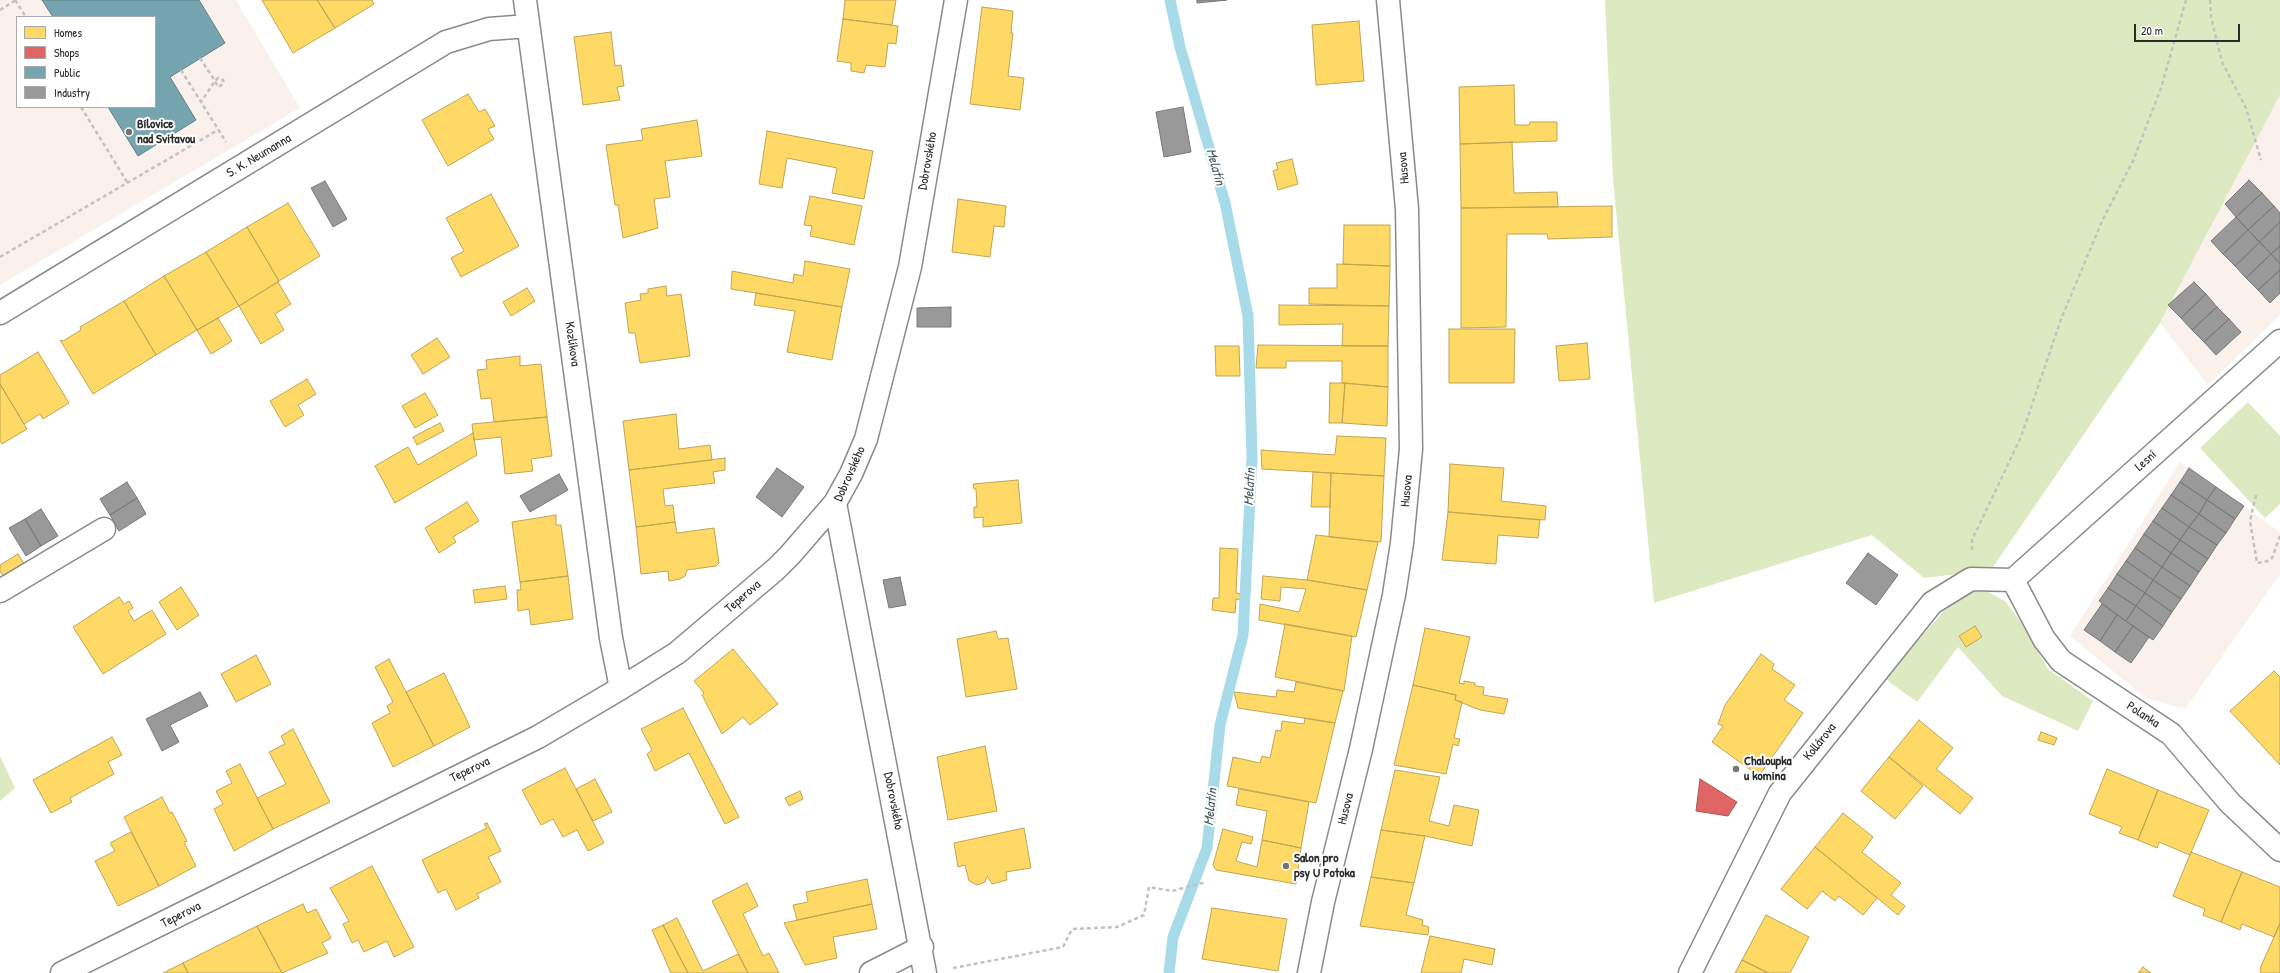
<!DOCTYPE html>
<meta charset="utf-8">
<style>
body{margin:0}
#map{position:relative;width:2280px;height:973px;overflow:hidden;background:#fff;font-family:"Patrick Hand",sans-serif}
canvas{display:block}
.legend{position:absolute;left:16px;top:16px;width:140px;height:92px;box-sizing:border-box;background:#fff;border:1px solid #aaa;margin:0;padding:5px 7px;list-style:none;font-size:12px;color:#2b2b2b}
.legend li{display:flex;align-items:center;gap:8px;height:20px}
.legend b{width:20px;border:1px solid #aaa}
.scale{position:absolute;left:2134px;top:24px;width:106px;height:18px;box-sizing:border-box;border:2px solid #2b2b2b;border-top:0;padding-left:5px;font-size:12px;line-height:14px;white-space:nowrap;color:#2b2b2b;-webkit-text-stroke:3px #fff;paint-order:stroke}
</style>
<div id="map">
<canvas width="2280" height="973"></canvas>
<ul class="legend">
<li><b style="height:11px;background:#ffd966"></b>Homes</li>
<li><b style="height:11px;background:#e06666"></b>Shops</li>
<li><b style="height:11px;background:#76a5af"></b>Public</li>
<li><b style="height:11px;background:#999"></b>Industry</li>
</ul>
<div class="scale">20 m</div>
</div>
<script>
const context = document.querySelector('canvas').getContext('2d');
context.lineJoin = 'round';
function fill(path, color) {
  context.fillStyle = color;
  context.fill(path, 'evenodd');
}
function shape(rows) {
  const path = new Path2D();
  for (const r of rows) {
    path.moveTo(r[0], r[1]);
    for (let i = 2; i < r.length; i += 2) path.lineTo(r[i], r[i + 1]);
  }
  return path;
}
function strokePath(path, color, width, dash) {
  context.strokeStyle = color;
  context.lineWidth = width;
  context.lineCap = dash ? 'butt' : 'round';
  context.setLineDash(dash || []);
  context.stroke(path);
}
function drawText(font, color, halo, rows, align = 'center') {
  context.font = font + ' "Patrick Hand",sans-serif';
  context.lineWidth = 4;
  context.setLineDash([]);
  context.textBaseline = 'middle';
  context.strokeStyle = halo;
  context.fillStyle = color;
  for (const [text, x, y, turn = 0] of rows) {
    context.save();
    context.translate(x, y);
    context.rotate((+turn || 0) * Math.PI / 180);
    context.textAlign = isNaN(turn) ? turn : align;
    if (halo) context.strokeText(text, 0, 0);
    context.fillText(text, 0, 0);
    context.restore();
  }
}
fill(shape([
 [0,0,236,0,300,108,0,285],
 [17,17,155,17,155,107,17,107],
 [2280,95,2280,315,2208,385,2160,323],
 [2180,462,2280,532,2280,574,2185,709,2146,698,2070,636]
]), '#faf1ed');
fill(shape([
 [1605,0,2280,0,2280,95,2160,323,1991,570,1924,578,1872,535,1654,603,1613,180],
 [2248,402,2280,436,2280,504,2265,518,2200,448],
 [1987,591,2006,602,2021,622,2048,669,2093,701,2078,731,2002,696,1958,647,1917,702,1884,678,1944,611,1972,592],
 [0,756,15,788,0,801]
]), '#ddeac1');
const homes = shape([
 [262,0,317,0,335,28,293,53,262,0],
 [317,0,372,0,374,4,335,28,317,0],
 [845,0,896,0,892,25,843,19,845,0],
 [982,7,1013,11,1011,33,1013,33,1008,76,1024,78,1020,110,970,104,982,7],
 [843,19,898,26,896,44,888,43,885,67,866,65,864,73,851,71,851,63,837,61,843,19],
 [1359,21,1364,81,1316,85,1312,25,1359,21],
 [611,32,615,66,621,65,624,86,617,87,620,100,583,105,574,37,611,32],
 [1514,85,1515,125,1529,125,1530,122,1557,122,1557,141,1460,144,1459,87,1514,85],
 [468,94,479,112,485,109,495,126,488,129,494,139,448,166,422,120,468,94],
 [697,120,702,156,665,161,670,197,654,199,658,228,623,238,618,205,615,205,606,145,643,140,641,129,697,120],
 [767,131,873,151,864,199,832,193,837,168,787,158,782,188,759,184,767,131],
 [1512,142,1514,193,1557,192,1558,207,1461,208,1460,144,1512,142],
 [1292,159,1298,184,1278,190,1273,171,1278,169,1276,163,1292,159],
 [491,194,519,246,461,277,451,258,464,251,446,218,491,194],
 [810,196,862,206,854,245,810,236,812,226,804,225,810,196],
 [958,199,1006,206,1004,227,994,226,990,257,952,252,958,199],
 [288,203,320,256,279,281,247,227,288,203],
 [1612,206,1612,237,1548,239,1547,234,1507,234,1506,327,1461,328,1461,208,1612,206],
 [1344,225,1390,225,1390,266,1343,264,1344,225],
 [247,227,279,281,239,306,206,252,247,227],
 [206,252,239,306,197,330,164,276,206,252],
 [805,261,850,269,842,307,731,289,732,271,793,283,794,274,803,276,805,261],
 [1337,264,1390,266,1389,306,1309,304,1309,288,1337,288,1337,264],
 [164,276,197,330,156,355,124,301,164,276],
 [278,282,291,304,275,314,284,330,261,344,239,306,278,282],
 [666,286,667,296,681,294,690,356,640,363,635,333,629,333,625,303,641,300,640,294,648,293,648,289,666,286],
 [527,288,535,301,511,316,503,302,527,288],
 [756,293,842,307,832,360,787,352,795,311,754,305,756,293],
 [124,301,156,355,93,394,60,340,63,341,81,330,80,327,124,301],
 [1279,305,1389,306,1388,346,1342,346,1343,324,1279,325,1279,305],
 [218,318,232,341,211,354,197,330,218,318],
 [1449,329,1515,329,1514,383,1449,383,1449,329],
 [437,338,450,357,423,374,411,355,437,338],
 [1587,343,1590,379,1559,381,1556,346,1587,343],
 [1258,345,1388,346,1388,387,1342,383,1342,361,1286,361,1286,368,1256,368,1258,345],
 [1215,346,1239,346,1240,376,1216,376,1215,346],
 [38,352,69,403,43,419,40,414,24,424,0,384,0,375,38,352],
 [520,356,520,366,541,364,547,417,494,422,491,398,481,399,477,370,487,369,486,360,520,356],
 [307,379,316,394,298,405,304,415,285,427,270,401,307,379],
 [1330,383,1345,383,1342,423,1329,423,1330,383],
 [1345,383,1388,387,1387,426,1342,423,1345,383],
 [0,384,27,429,2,444,0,441,0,384],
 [425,393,438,415,415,428,402,406,425,393],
 [676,414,679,449,710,445,712,460,629,470,623,421,676,414],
 [547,417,552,456,531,459,533,471,505,474,501,437,474,440,472,424,547,417],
 [440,423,444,431,417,445,413,437,440,423],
 [473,433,477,455,395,503,375,466,408,447,418,465,473,433],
 [1337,436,1386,438,1384,476,1262,469,1261,450,1335,455,1337,436],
 [725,458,725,470,713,472,715,483,663,489,665,506,673,505,675,522,636,527,629,470,725,458],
 [1450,464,1504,468,1501,501,1546,506,1545,520,1448,512,1450,464],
 [1313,472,1331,473,1330,507,1311,507,1313,472],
 [1331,473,1384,476,1381,542,1329,537,1331,473],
 [1018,480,1022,523,983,527,983,517,974,518,974,507,977,507,976,489,974,489,973,484,1018,480],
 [467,502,479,521,453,537,456,542,439,553,425,528,467,502],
 [1448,512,1540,520,1538,538,1498,535,1496,564,1442,560,1448,512],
 [556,515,556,525,561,525,568,576,520,582,512,522,556,515],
 [675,522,677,533,714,528,719,563,716,566,687,570,685,576,680,579,669,581,668,571,641,574,636,527,675,522],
 [1316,535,1378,542,1367,590,1307,580,1316,535],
 [1220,548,1238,549,1236,593,1242,594,1242,600,1236,599,1235,613,1212,610,1213,598,1219,598,1220,548],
 [18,554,26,567,5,579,0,571,0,565,18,554],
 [568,576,573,619,531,625,529,609,518,611,517,590,521,590,520,582,568,576],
 [1263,576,1307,580,1367,590,1356,637,1259,620,1260,604,1299,612,1306,589,1281,587,1280,601,1261,599,1263,576],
 [505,586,507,599,475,603,473,590,505,586],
 [181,587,199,615,177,630,159,602,181,587],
 [119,597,124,604,129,601,133,608,128,611,134,621,152,610,166,634,103,674,73,627,119,597],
 [1285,624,1352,636,1344,691,1275,677,1285,624],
 [1975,626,1982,637,1966,647,1959,636,1975,626],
 [1425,628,1470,637,1459,683,1464,684,1464,681,1475,683,1475,686,1484,687,1483,695,1508,699,1504,714,1480,710,1455,700,1456,695,1413,685,1425,628],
 [996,631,998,639,1008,638,1017,689,966,697,957,639,996,631],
 [733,649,778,704,750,725,743,717,722,734,702,695,704,693,694,681,733,649],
 [1761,654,1774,664,1772,669,1795,685,1784,700,1803,713,1759,776,1712,742,1723,726,1718,724,1725,705,1761,654],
 [256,655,271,684,236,702,221,674,256,655],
 [389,659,434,746,393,767,372,723,390,713,387,706,393,702,375,667,389,659],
 [2274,671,2280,677,2280,765,2230,711,2274,671],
 [444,673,470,727,434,746,406,692,444,673],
 [1296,682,1343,691,1335,723,1238,708,1234,692,1276,697,1277,690,1294,692,1296,682],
 [1413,685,1456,695,1455,700,1462,702,1454,738,1460,739,1458,746,1453,744,1446,774,1394,765,1413,685],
 [683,708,739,817,725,824,689,753,655,771,647,754,652,750,641,729,683,708],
 [1305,718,1335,723,1316,803,1227,786,1233,757,1260,763,1262,756,1270,758,1276,730,1281,731,1282,721,1304,724,1305,718],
 [1919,720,1953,748,1936,769,1973,798,1960,814,1889,757,1919,720],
 [293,729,330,802,273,829,257,798,286,784,269,752,285,744,281,736,293,729],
 [2041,732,2057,738,2054,745,2038,740,2041,732],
 [112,737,122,755,108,762,114,774,70,798,72,802,51,813,33,780,112,737],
 [985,746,997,811,948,820,937,757,985,746],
 [1889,757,1923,786,1895,819,1861,791,1889,757],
 [240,764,273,829,234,851,214,809,223,804,216,791,232,783,226,771,240,764],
 [565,768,604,843,588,851,577,830,563,837,553,819,541,825,522,790,565,768],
 [2107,769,2158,790,2138,840,2119,833,2122,827,2089,814,2107,769],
 [1395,770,1440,777,1429,821,1449,826,1454,805,1479,810,1472,846,1425,836,1381,830,1395,770],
 [595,779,612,812,593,821,576,789,595,779],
 [1239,789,1309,802,1301,848,1262,840,1267,811,1236,805,1239,789],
 [2158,790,2209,810,2190,855,2159,842,2157,848,2138,840,2158,790],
 [800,791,803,799,789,806,785,798,800,791],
 [162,797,170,813,172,812,187,841,184,842,196,866,159,886,124,817,162,797],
 [1843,813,1873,837,1862,852,1901,883,1891,895,1905,906,1898,915,1815,847,1843,813],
 [487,823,501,851,488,857,501,882,477,894,479,898,456,910,446,889,438,893,422,860,487,828,484,824,487,823],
 [1024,828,1031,868,1006,872,1007,880,992,884,987,876,985,882,977,885,969,881,965,865,958,867,954,843,1024,828],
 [1223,829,1253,837,1251,844,1242,842,1236,861,1257,867,1262,840,1301,848,1296,884,1216,870,1213,865,1223,829],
 [1381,830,1425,836,1414,883,1371,877,1381,830],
 [131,832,159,886,118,906,95,861,115,851,110,843,131,832],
 [1815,847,1877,898,1863,915,1839,896,1835,901,1822,891,1807,909,1781,889,1815,847],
 [2191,852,2242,872,2221,922,2203,915,2205,909,2173,896,2191,852],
 [372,866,414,947,394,957,387,941,364,952,358,940,352,943,343,924,349,921,330,888,372,866],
 [2242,872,2280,887,2280,923,2274,937,2242,924,2240,930,2221,922,2242,872],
 [1371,877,1414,883,1406,915,1423,920,1422,925,1429,927,1428,935,1360,926,1371,877],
 [867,879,872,904,797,920,793,905,808,902,806,892,867,879],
 [747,883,758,906,743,914,763,956,769,953,779,973,748,973,712,901,747,883],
 [303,904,307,913,316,909,331,938,322,943,328,953,282,973,257,926,303,904],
 [872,904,877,929,833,937,837,958,805,965,784,923,872,904],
 [1212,908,1287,919,1278,971,1202,959,1212,908],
 [1766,915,1809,937,1790,973,1769,973,1742,960,1766,915],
 [677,918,703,971,738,954,748,973,688,973,663,925,677,918],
 [2280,924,2280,973,2262,973,2260,972,2261,966,2280,924],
 [663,925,688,973,671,973,652,930,663,925],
 [257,926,282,973,188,973,183,963,257,926],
 [1430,936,1495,949,1492,965,1464,959,1461,973,1421,973,1430,936],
 [1742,960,1768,973,1735,973,1742,960],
 [183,963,188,973,163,973,183,963],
 [2143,967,2151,973,2138,973,2143,967]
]);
fill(homes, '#ffd966');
strokePath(homes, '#bfa554', 1);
const shops = shape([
 [1700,779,1737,802,1728,816,1696,811,1700,779]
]);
fill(shops, '#e06666');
strokePath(shops, '#aa5454', 1);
const public = shape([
 [42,0,199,0,225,43,170,77,196,120,138,156,108,107,155,107,155,17,53,17,42,0]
]);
fill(public, '#76a5af');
strokePath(public, '#608087', 1);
const industry = shape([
 [1197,0,1227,0,1197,3,1197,0],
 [1183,107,1191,152,1164,157,1156,112,1183,107],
 [2249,180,2262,193,2236,217,2225,204,2249,180],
 [325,181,347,219,333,227,311,188,325,181],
 [2262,193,2274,206,2248,230,2236,217,2262,193],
 [2274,206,2280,213,2280,222,2259,242,2248,230,2274,206],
 [2236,217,2248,230,2223,254,2211,241,2236,217],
 [2280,222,2280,246,2271,254,2259,242,2280,222],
 [2248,230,2260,242,2235,266,2223,254,2248,230],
 [2260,242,2271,254,2246,278,2235,266,2260,242],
 [2280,246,2280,264,2271,254,2280,246],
 [2271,254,2280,264,2280,270,2258,290,2246,278,2271,254],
 [2280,270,2280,293,2270,303,2258,290,2280,270],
 [2194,282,2206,294,2181,318,2168,305,2194,282],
 [2206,294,2217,307,2192,330,2181,318,2206,294],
 [951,307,951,327,917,327,917,308,951,307],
 [2217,307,2229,319,2204,342,2192,330,2217,307],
 [2229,319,2241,332,2216,355,2204,342,2229,319],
 [777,468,804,487,782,517,756,497,777,468],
 [2189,468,2216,487,2207,500,2180,482,2189,468],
 [559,474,568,490,530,512,520,496,559,474],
 [127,482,137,498,110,515,100,499,127,482],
 [2180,482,2207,500,2199,514,2171,495,2180,482],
 [2216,487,2244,506,2235,519,2207,500,2216,487],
 [2171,495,2199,514,2189,527,2162,508,2171,495],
 [137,498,146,514,119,531,110,515,137,498],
 [2207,500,2235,519,2226,533,2199,514,2207,500],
 [2162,508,2189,527,2180,540,2153,521,2162,508],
 [41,509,58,536,41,546,25,519,41,509],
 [2199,514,2226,533,2217,545,2189,527,2199,514],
 [25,519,41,546,26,556,9,528,25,519],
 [2153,521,2180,540,2171,553,2144,534,2153,521],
 [2189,527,2217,545,2208,559,2180,540,2189,527],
 [2144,534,2171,553,2162,567,2135,548,2144,534],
 [2180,540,2208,559,2199,572,2171,553,2180,540],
 [2135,548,2162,567,2153,580,2126,561,2135,548],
 [1868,553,1898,575,1876,605,1846,583,1868,553],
 [2171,553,2199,572,2190,586,2162,567,2171,553],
 [2126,561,2153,580,2145,593,2117,574,2126,561],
 [2162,567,2190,586,2181,599,2153,580,2162,567],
 [2117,574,2145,593,2136,606,2108,588,2117,574],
 [900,577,906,605,889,608,883,580,900,577],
 [2153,580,2181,599,2172,612,2145,593,2153,580],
 [2108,588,2136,606,2126,621,2099,601,2108,588],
 [2145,593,2172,612,2163,626,2136,606,2145,593],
 [2102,604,2117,615,2100,641,2084,630,2102,604],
 [2136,606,2163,626,2153,640,2126,621,2136,606],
 [2117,615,2133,626,2115,652,2100,641,2117,615],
 [2133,626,2149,637,2131,663,2115,652,2133,626],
 [200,692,208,706,170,725,179,742,162,751,146,719,200,692]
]);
fill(industry, '#999');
strokePath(industry, '#787878', 1);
strokePath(shape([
 [1169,973,1173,937,1207,848,1220,725,1243,635,1252,458,1248,316,1225,203,1180,47,1170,0]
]), '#a7dbea', 11);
const minor = shape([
 [525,0,611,638,621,688],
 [0,313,446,42,489,29,528,26],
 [835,503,925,973],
 [2013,580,2044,639,2061,661,2171,734,2230,803,2280,850],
 [2013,580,2280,341],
 [0,591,104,529],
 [62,973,538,737,621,688,677,653,776,569,790,555,835,503,851,474,866,439,910,267,956,0],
 [871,973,922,947],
 [1309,973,1323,902,1361,749,1394,595,1402,543,1411,449,1407,209,1388,0],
 [1690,973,1780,793,1932,603,1971,579,2013,580]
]);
strokePath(minor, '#8a8a8a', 25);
strokePath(shape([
 [15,0,26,17],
 [2210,0,2211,17,2222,62,2246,108,2261,160],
 [0,10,16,0],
 [200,58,215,81,217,85,219,87,224,83,223,80,218,78,215,81,201,102],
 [181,70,226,142],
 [81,107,127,182],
 [0,257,218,130],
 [2256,495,2250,521,2257,563,2268,561,2272,558,2280,536],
 [1972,550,1972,540,2021,437,2061,319,2103,219,2133,161,2161,88,2186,0],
 [953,968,1063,947,1072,929,1117,927,1144,915,1149,887,1172,891,1206,882]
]), '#c2c2c2', 2.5, [4, 3]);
strokePath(minor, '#fff', 22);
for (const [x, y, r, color] of [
 [129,132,4,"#757575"],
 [1736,769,4,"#757575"],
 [1286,866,4,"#757575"]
]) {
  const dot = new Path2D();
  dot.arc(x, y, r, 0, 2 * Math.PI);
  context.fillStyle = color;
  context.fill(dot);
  strokePath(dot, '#fff', 1.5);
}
drawText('bold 13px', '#2b2b2b', '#fff', [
 ["Bílovice",137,125],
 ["nad Svitavou",137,140],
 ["Chaloupka",1744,762],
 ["u komina",1744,777],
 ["Salon pro",1294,859],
 ["psy U Potoka",1294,874]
], 'left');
drawText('13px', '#2b2b2b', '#fff', [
 ["S. K. Neumanna",259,156,-31],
 ["Dobrovského",928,161,-80],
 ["Husova",1404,168,-95],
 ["Kozlíkova",572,344,82],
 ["Lesní",2146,461,-42],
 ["Dobrovského",850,474,-66],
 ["Husova",1407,491,-85],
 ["Teperova",743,597,-41],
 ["Polanka",2143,715,33],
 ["Kollárova",1820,742,-51],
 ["Teperova",470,770,-26],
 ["Dobrovského",893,801,79],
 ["Husova",1346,809,-76],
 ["Teperova",181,915,-27]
]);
drawText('italic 14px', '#455b62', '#fff', [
 ["Melatín",1215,167,74],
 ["Melatín",1250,487,-87],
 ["Melatín",1211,807,-84]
]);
</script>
